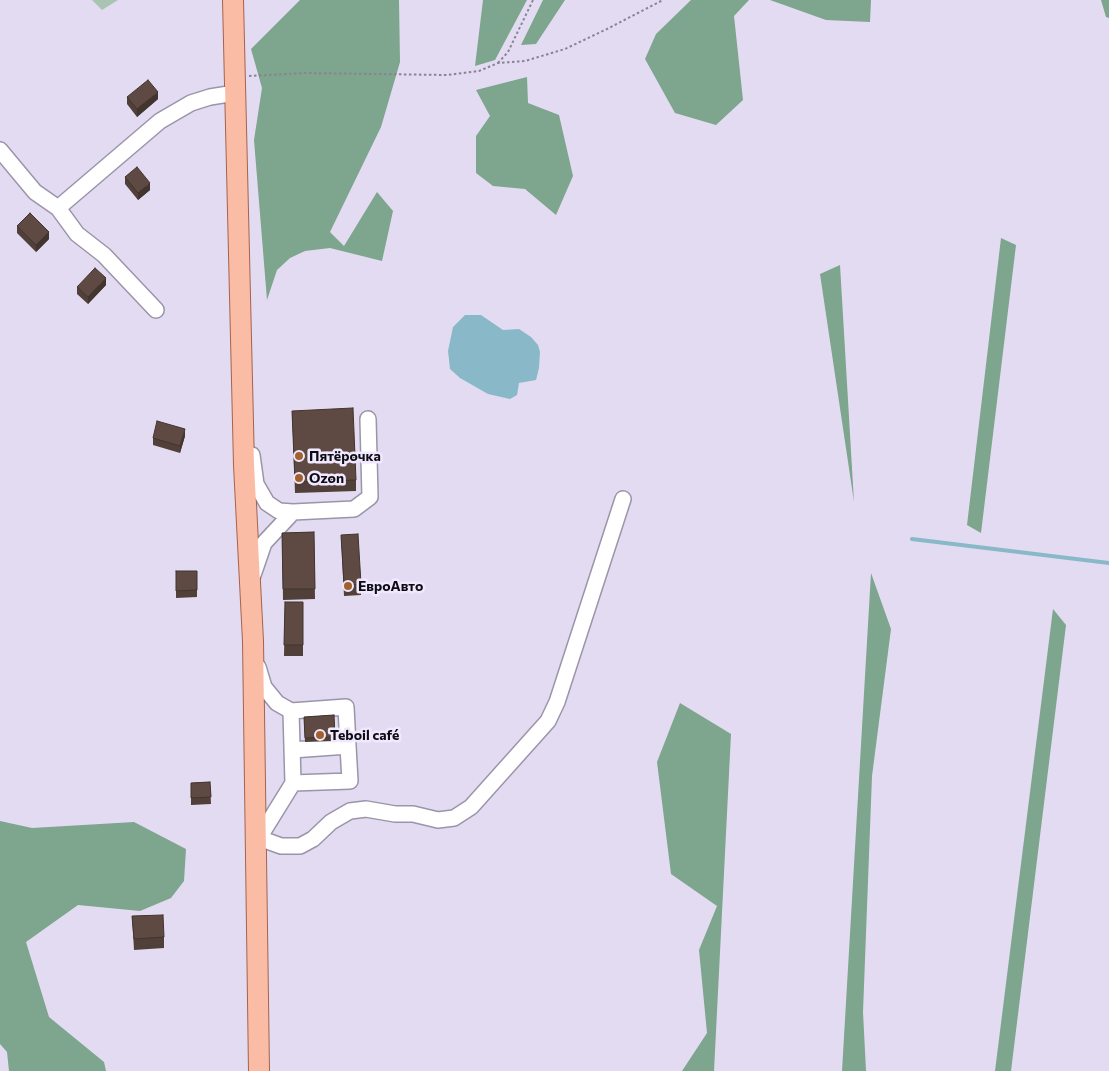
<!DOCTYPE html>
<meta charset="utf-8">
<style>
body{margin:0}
canvas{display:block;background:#e2dbf1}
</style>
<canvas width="1109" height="1071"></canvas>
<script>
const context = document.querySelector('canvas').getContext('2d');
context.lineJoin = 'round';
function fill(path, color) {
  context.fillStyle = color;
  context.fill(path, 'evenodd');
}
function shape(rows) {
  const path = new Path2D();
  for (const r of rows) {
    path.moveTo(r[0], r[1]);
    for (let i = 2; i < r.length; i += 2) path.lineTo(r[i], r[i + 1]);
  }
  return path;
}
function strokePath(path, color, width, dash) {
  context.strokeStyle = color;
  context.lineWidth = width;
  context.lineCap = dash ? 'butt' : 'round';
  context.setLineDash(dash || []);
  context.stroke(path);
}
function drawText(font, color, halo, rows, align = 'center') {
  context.font = font + ' Commissioner,sans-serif';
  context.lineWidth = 5;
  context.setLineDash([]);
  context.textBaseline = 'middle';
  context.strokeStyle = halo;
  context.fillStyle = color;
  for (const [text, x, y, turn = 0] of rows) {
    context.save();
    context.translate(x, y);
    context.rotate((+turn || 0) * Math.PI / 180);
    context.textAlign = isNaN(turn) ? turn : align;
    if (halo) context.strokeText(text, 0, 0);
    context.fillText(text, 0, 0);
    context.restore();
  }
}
fill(shape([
 [92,0,118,0,102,10]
]), '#aac4b3');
fill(shape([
 [300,0,399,0,400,62,381,127,330,232,344,246,377,192,393,211,382,261,330,248,305,251,290,258,277,270,267,300,254,140,262,88,251,49],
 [483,0,527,0,495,60,475,66],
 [543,0,565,0,536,44,521,45],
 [691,0,749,0,734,16,743,100,716,125,675,113,645,59,656,34],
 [770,0,871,0,870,22,826,20],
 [1101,0,1109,0,1109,18,1106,17],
 [527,77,528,103,559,115,573,176,556,215,525,189,493,186,476,173,476,136,490,116,476,90],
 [1001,238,1016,245,981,533,967,525],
 [840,265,854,502,820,274],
 [871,573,891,629,872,776,863,1012,866,1071,842,1071],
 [1053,609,1066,625,1011,1071,995,1071],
 [680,703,731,734,714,1071,682,1071,707,1033,699,950,717,906,671,874,657,762],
 [0,821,32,828,134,822,186,849,184,881,171,898,140,911,78,905,26,942,49,1017,104,1062,106,1071,9,1071,7,1052,0,1044]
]), '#7ea58d');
fill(shape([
 [465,315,481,315,503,330,519,329,531,337,538,345,540,352,539,368,536,380,519,383,517,395,510,399,488,394,460,378,450,369,448,351,453,327]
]), '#89b9c8');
strokePath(shape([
 [912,539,1109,563]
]), '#89b9c8', 4);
const minor = shape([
 [0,150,35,192,58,208,77,234,104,255,156,310],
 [58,208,160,121,191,103,210,97,235,93],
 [252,455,256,484,267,503,279,511,293,512,354,509,370,497,368,419],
 [253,575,264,543,293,512],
 [291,711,346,707,348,746],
 [292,750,348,746,350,781,293,783],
 [259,838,281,846,300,846,313,839,331,822,350,811,366,809,395,814,413,814,438,820,454,818,471,807,548,721,557,702,623,499],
 [258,845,259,838,293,783,291,711,277,703,264,687,258,667]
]);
const major = shape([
 [233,0,244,465,253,641,259,1071]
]);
strokePath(minor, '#9b95a9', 18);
strokePath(major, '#a6624c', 22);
strokePath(shape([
 [498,63,508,52,533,0],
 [249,76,305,73,447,75,479,71,498,63,525,61,565,49,607,29,663,0]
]), '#888493', 2, [2.5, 2.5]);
strokePath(minor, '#fff', 15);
strokePath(major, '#fbbca6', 20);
fill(shape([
 [127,97,158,99,137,117,127,104],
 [125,177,150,190,138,200,125,184],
 [17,226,49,239,36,252,17,233],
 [106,285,88,304,77,294,77,287],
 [292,411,356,480,356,491,295,493],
 [185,436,180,453,153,445,153,438],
 [314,532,315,599,283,600,282,533],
 [341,535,361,584,361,595,344,596],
 [176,571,197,571,197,597,176,598],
 [285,602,303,602,303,656,284,656],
 [334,715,335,741,305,742,304,717],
 [210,782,211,804,191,805,191,783],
 [132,916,164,937,164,948,134,950]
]), '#514039');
fill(shape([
 [158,92,158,99,137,117,137,109],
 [150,183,150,190,138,200,138,193],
 [49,232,49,239,36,252,36,245],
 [106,278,106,285,88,304,88,297],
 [185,429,185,436,180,453,180,446]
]), '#42342e');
const building = shape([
 [148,80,158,92,137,109,127,97,148,80],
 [137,167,150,183,138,193,125,177,137,167],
 [30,213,49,232,36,245,17,226,30,213],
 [95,268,106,278,88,297,77,287,95,268],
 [353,408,356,480,295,482,292,411,353,408],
 [157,421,185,429,180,446,153,438,157,421],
 [314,532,315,589,283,589,282,533,314,532],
 [358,534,361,584,344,585,341,535,358,534],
 [176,571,197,571,197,590,176,591,176,571],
 [285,602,303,602,303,645,284,645,285,602],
 [334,715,335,737,305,738,304,717,334,715],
 [210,782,211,797,191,798,191,783,210,782],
 [163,915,164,937,134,939,132,916,163,915]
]);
fill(building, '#5e4a42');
strokePath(building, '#42342e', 1);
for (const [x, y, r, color] of [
 [299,456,5,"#a2602c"],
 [299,478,5,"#a2602c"],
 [348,586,5,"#a2602c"],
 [320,735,5,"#a2602c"]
]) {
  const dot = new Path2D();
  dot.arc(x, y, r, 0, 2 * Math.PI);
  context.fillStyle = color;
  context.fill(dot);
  strokePath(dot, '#efe8fe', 2);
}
drawText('bold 14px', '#0e0c13', '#efe8fe', [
 ["Пятёрочка",309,456],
 ["Ozon",309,478],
 ["ЕвроАвто",358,586],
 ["Teboil café",330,735]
], 'left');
</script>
